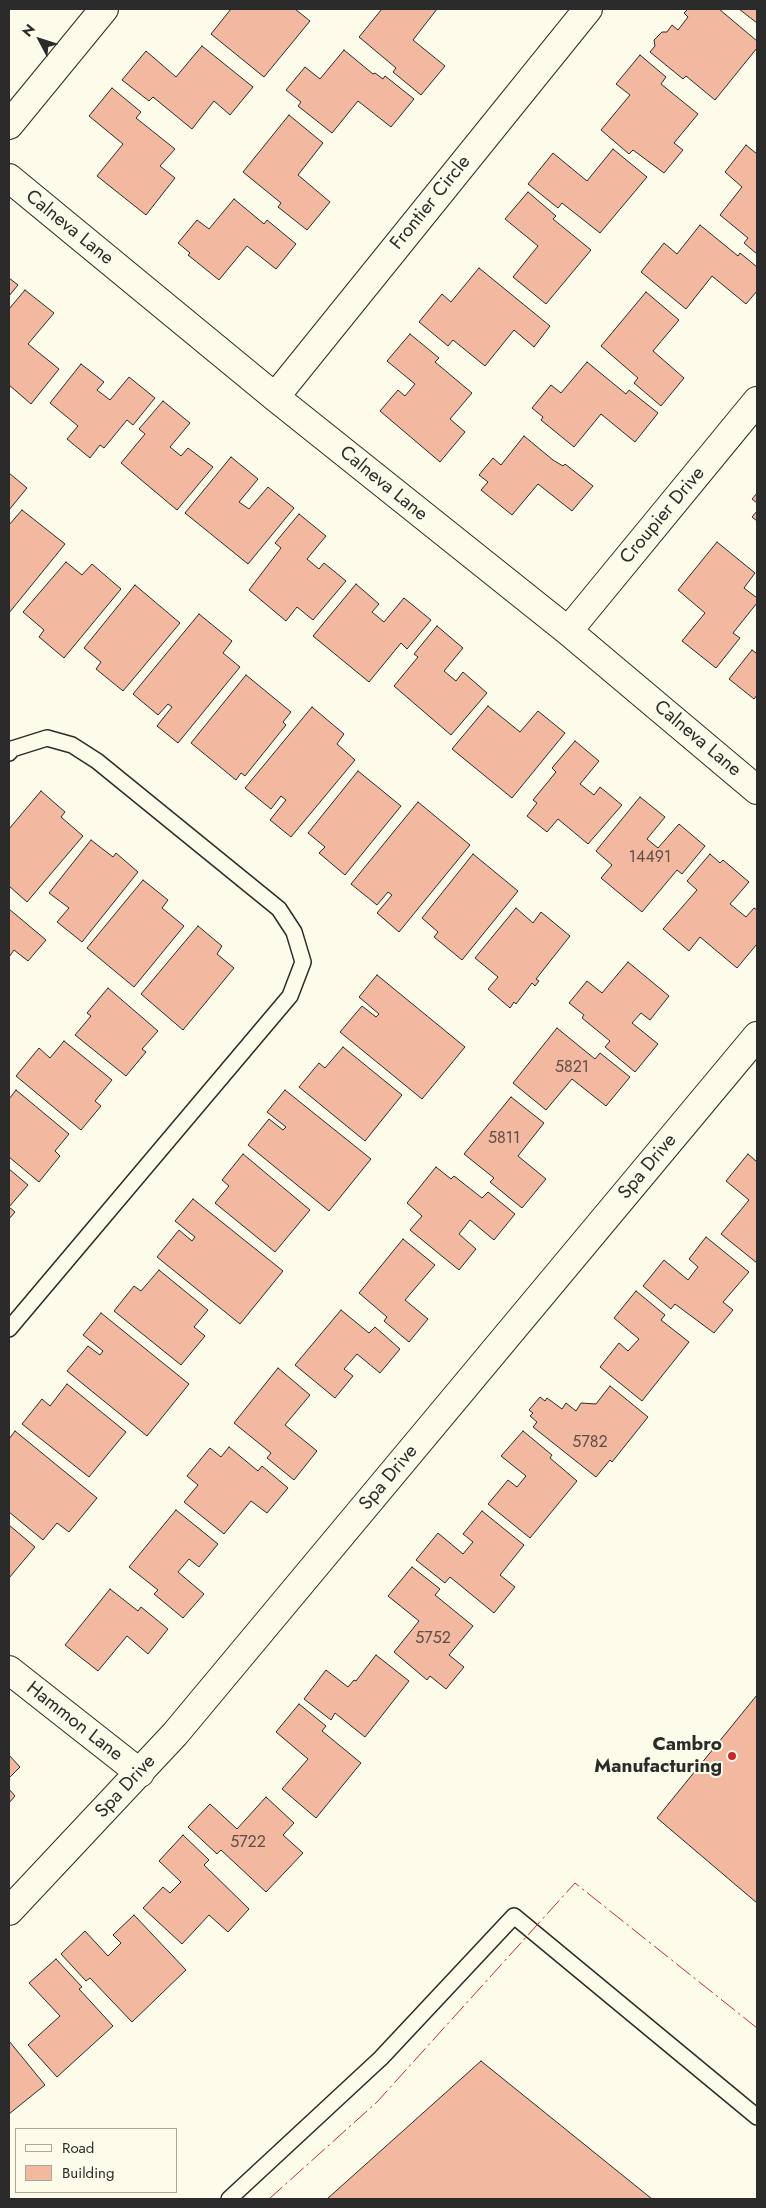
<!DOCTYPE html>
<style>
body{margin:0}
#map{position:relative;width:766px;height:2208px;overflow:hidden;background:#fdfbea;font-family:Jost,sans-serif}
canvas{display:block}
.frame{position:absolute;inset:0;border:10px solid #2b2b2b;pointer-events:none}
.legend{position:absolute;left:15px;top:2128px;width:162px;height:65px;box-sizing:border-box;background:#fdfbea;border:1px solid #a9a89e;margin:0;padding:6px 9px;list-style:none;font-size:15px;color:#2b2b2b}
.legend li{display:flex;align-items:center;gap:10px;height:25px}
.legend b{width:25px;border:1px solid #a9a89e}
.north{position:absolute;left:15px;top:15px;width:50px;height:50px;-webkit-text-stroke:4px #fdfbea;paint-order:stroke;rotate:310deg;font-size:14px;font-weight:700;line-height:20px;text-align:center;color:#2b2b2b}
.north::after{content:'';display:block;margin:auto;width:18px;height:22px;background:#2b2b2b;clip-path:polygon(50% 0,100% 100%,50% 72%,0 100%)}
</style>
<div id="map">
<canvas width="766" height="2208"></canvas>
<div class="frame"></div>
<ul class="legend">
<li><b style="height:6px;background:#fdfbea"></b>Road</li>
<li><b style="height:14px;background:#f2b8a0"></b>Building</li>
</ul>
<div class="north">N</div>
</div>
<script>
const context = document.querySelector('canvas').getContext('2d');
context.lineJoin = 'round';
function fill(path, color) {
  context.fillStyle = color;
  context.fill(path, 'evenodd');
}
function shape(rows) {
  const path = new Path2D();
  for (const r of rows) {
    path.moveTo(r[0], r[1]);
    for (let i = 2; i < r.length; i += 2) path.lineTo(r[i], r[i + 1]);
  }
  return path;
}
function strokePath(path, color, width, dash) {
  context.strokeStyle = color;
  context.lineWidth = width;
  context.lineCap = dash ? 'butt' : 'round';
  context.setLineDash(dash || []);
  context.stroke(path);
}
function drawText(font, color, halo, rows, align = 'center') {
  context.font = font + ' Jost,sans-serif';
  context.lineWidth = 4;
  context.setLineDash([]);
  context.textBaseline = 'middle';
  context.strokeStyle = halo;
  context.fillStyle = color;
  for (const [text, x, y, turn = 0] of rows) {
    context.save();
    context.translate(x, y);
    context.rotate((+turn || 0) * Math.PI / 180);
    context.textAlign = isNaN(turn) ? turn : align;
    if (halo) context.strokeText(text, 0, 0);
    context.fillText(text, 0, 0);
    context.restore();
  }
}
const building = shape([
 [231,9,295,9,310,21,264,77,211,34,231,9],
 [382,9,437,9,413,40,445,66,421,95,393,72,396,68,359,37,382,9],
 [688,9,719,9,757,41,757,48,715,100,686,76,683,79,650,52,655,46,654,40,662,32,667,32,672,25,678,30,688,17,684,13,688,9],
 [739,9,757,9,757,23,739,9],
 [202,46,253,87,230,115,214,101,192,129,153,97,149,101,122,80,146,51,176,77,202,46],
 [344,50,373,74,375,73,383,79,385,76,414,99,391,127,358,101,332,133,298,106,301,102,286,90,305,67,320,79,344,50],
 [640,55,666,77,661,84,698,114,674,143,683,150,664,173,633,150,629,154,601,130,630,95,616,84,640,55],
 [112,88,141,112,136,118,175,149,160,166,175,178,146,215,97,176,123,144,89,116,112,88],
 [289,115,323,143,298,175,330,202,307,230,278,207,281,203,243,172,289,115],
 [746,145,757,154,757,254,744,243,748,238,720,215,742,187,725,172,746,145],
 [613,149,647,177,600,233,562,203,558,208,528,184,553,153,587,181,613,149],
 [528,192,556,216,553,219,591,250,546,304,513,277,538,246,505,219,528,192],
 [234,199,264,224,267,220,296,244,276,269,247,246,219,280,188,255,190,253,178,243,197,220,209,229,234,199],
 [700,225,738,256,740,253,757,267,757,291,746,304,712,276,686,309,641,272,664,243,677,254,700,225],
 [479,268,550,326,534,347,514,330,485,366,453,340,448,346,419,322,442,294,451,302,479,268],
 [9,278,18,285,9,296,9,278],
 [25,290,54,313,28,344,59,369,31,404,9,385,9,309,25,290],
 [646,292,679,320,653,351,684,378,661,406,634,383,638,378,601,346,646,292],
 [410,334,439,358,435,362,472,393,450,419,465,432,440,462,380,411,398,390,405,396,415,384,387,361,410,334],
 [587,362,626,394,629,390,658,413,635,442,601,414,574,447,541,420,543,417,532,408,551,385,561,393,587,362],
 [81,364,104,382,97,390,110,400,129,377,155,398,133,425,127,420,104,448,100,445,90,458,67,439,78,426,50,403,81,364],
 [163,401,190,423,170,447,181,456,188,448,213,467,177,510,121,463,145,434,139,429,163,401],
 [524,436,553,460,563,466,565,464,593,486,572,511,538,484,512,515,481,490,488,482,479,475,493,458,501,465,524,436],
 [231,457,258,479,239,502,249,509,268,487,294,508,248,564,185,513,231,457],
 [9,473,27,488,9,510,9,473],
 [757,493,757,503,752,499,757,493],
 [22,510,65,544,9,613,9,525,22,510],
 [757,511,757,521,752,517,757,511],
 [299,514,326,536,307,559,319,569,324,563,346,581,313,620,297,607,286,621,249,590,281,548,275,543,299,514],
 [717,542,755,573,744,588,757,598,757,603,733,633,740,638,716,668,682,641,705,613,678,590,717,542],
 [66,562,82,575,92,564,121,589,64,658,39,637,44,630,23,612,66,562],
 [356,584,379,604,372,612,384,622,404,598,431,620,407,649,401,643,369,682,313,636,356,584],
 [135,585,180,623,123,691,96,669,101,662,84,648,135,585],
 [199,614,232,641,223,653,240,667,178,743,157,726,172,707,168,704,158,715,133,694,199,614],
 [437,626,463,648,444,671,456,681,463,672,487,693,451,735,394,686,418,657,414,654,437,626],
 [752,650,756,653,757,651,757,695,754,699,729,679,752,650],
 [246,675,291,712,283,722,286,725,245,776,241,773,236,780,191,743,246,675],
 [488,706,520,732,538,711,565,733,512,798,452,749,488,706],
 [312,707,344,734,337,744,355,760,291,837,270,820,286,800,281,796,271,809,245,788,312,707],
 [575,741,599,761,580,784,594,795,600,787,622,805,588,844,558,819,547,832,527,816,537,803,533,800,556,772,552,768,575,741],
 [358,771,401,806,345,875,319,853,325,847,308,833,358,771],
 [41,791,65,812,61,817,83,836,27,902,9,886,9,829,41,791],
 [640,797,665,817,647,839,658,848,679,824,705,846,682,874,677,870,642,912,601,878,612,865,596,851,640,797],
 [418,802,470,845,399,932,377,913,392,895,388,892,377,905,351,884,418,802],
 [91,840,113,857,116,853,138,872,82,942,57,922,69,908,49,893,91,840],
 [473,854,518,891,462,960,434,937,438,932,422,918,473,854],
 [710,854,720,863,723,860,749,882,730,904,746,917,754,908,757,910,757,944,737,968,700,937,689,951,663,929,697,890,687,881,710,854],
 [143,880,168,900,162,908,184,926,134,987,87,948,143,880],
 [516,908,533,923,541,912,570,936,536,979,539,981,535,986,532,983,516,1004,514,1002,510,1008,488,989,498,977,475,958,516,908],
 [9,909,46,940,28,961,14,950,9,957,9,909],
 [198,926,222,946,217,954,234,968,183,1030,141,994,198,926],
 [628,962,669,996,650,1020,641,1013,632,1023,658,1044,635,1072,605,1047,610,1041,582,1018,584,1015,569,1003,587,981,602,993,628,962],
 [377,975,465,1047,422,1099,340,1032,362,1006,376,1017,379,1014,359,997,377,975],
 [108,988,158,1031,142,1049,146,1052,126,1076,75,1035,91,1016,87,1013,108,988],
 [557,1028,595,1059,600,1053,630,1077,606,1106,572,1079,546,1110,513,1083,557,1028],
 [64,1041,112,1080,95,1101,101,1106,81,1130,16,1076,39,1048,50,1058,64,1041],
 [343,1047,402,1095,365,1141,299,1087,319,1063,325,1068,343,1047],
 [16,1090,69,1134,55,1151,60,1156,39,1182,9,1157,9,1099,16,1090],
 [285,1090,371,1159,329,1211,248,1145,269,1119,283,1130,286,1127,267,1112,285,1090],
 [511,1097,544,1123,518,1156,546,1179,522,1208,490,1182,494,1178,464,1154,511,1097],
 [243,1154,310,1210,275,1252,215,1203,229,1186,222,1180,243,1154],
 [748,1154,757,1162,757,1263,721,1234,749,1200,726,1181,748,1154],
 [436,1167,451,1179,454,1176,482,1198,488,1192,515,1214,494,1240,470,1220,459,1234,476,1249,459,1270,410,1230,422,1216,407,1203,436,1167],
 [9,1169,28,1185,9,1207,15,1212,9,1219,9,1169],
 [193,1199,283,1271,240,1324,157,1257,179,1230,192,1241,195,1237,175,1221,193,1199],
 [706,1237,749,1272,723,1302,733,1310,714,1333,675,1304,671,1309,643,1286,664,1260,688,1280,698,1267,689,1259,706,1237],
 [403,1239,435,1265,405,1300,428,1319,409,1342,384,1321,387,1317,359,1293,403,1239],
 [159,1270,208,1310,194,1327,205,1336,181,1365,114,1311,134,1286,141,1291,159,1270],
 [636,1291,665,1315,661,1320,689,1342,642,1401,600,1367,619,1343,628,1351,639,1339,614,1318,636,1291],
 [341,1310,369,1333,375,1327,400,1349,380,1373,357,1354,344,1369,353,1376,335,1398,295,1365,341,1310],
 [101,1313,189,1384,147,1436,67,1371,88,1346,100,1355,103,1351,83,1335,101,1313],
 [278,1368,310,1395,285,1425,317,1451,294,1480,267,1458,271,1453,234,1423,278,1368],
 [67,1384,126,1432,89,1477,22,1424,42,1399,50,1406,67,1384],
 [610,1386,648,1417,612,1462,610,1460,596,1477,533,1427,537,1422,530,1416,533,1413,529,1410,540,1397,545,1401,547,1398,562,1409,566,1403,576,1411,581,1403,596,1404,610,1386],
 [15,1431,97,1498,69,1532,57,1523,43,1540,9,1512,9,1439,15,1431],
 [523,1431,552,1455,550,1458,577,1481,530,1538,488,1504,508,1480,517,1487,526,1476,501,1456,523,1431],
 [229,1447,258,1471,262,1466,288,1488,267,1513,251,1501,224,1534,184,1502,198,1485,187,1476,210,1448,221,1457,229,1447],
 [176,1510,218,1544,199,1567,189,1559,178,1572,204,1594,183,1618,154,1594,158,1590,129,1567,176,1510],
 [482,1511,524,1545,500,1575,515,1587,494,1613,450,1577,445,1583,416,1560,438,1533,463,1554,473,1542,463,1534,482,1511],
 [9,1525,35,1547,9,1578,9,1525],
 [412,1567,440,1589,435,1595,473,1626,449,1655,464,1667,446,1689,430,1676,427,1680,394,1652,419,1621,388,1596,412,1567],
 [110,1589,138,1611,141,1607,168,1629,148,1654,127,1636,98,1671,65,1645,110,1589],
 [376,1655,409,1681,365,1737,335,1713,331,1720,304,1699,326,1670,348,1687,354,1680,356,1681,376,1655],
 [757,1695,757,1903,657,1818,757,1695],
 [299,1704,326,1726,322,1731,361,1763,316,1818,282,1789,308,1759,276,1732,299,1704],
 [9,1755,20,1767,9,1778,9,1755],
 [9,1789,15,1796,9,1803,9,1789],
 [266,1797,294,1823,283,1835,303,1853,266,1892,221,1850,217,1854,188,1827,210,1804,237,1829,266,1797],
 [183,1835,209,1860,204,1865,249,1909,228,1932,209,1915,182,1944,143,1908,163,1887,170,1893,181,1882,159,1861,183,1835],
 [134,1915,186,1970,132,2022,90,1978,86,1981,61,1954,85,1931,108,1956,121,1943,113,1935,134,1915],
 [56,1959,82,1987,79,1989,113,2026,57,2077,28,2045,60,2016,29,1983,56,1959],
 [9,2041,45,2085,9,2114,9,2041],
 [481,2061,652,2199,327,2199,481,2061]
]);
fill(building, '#f2b8a0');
strokePath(building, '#2b2b2b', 1);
const service = shape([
 [9,753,12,749,47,738,72,745,97,761,279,909,294,932,303,962,290,996,9,1329],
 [229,2199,381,2058,514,1916,757,2117]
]);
const minor = shape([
 [9,125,104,9],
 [9,178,275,397,568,631,757,790],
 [275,397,588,9],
 [568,631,757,401],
 [9,1670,140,1773],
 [9,1911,175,1734,757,1036]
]);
strokePath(service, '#2b2b2b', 18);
strokePath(minor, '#2b2b2b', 30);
strokePath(service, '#fdfbea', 15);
strokePath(minor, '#fdfbea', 28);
strokePath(shape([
 [269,2199,377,2102,575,1883,757,2028]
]), '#c62828', 1, [18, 4, 2.5, 4]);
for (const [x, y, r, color] of [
 [732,1756,5,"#c62828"]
]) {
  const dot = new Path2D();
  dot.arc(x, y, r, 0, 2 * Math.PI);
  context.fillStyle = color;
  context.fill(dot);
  strokePath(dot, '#fdfbea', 2);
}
drawText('16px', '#5d4e48', null, [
 ["14491",650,858],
 ["5821",572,1068],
 ["5811",504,1139],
 ["5782",590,1443],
 ["5752",433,1639],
 ["5722",248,1843]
]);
drawText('19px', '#2b2b2b', '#fdfbea', [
 ["Frontier Circle",431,203,-51],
 ["Calneva Lane",69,228,39],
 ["Calneva Lane",383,484,39],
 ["Croupier Drive",663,516,-50],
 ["Calneva Lane",697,739,40],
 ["Spa Drive",648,1167,-50],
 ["Spa Drive",389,1478,-50],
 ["Hammon Lane",74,1722,38],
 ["Spa Drive",126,1787,-47]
]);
drawText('bold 19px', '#2b2b2b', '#fdfbea', [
 ["Cambro",722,1745],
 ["Manufacturing",722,1767]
], 'right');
</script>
